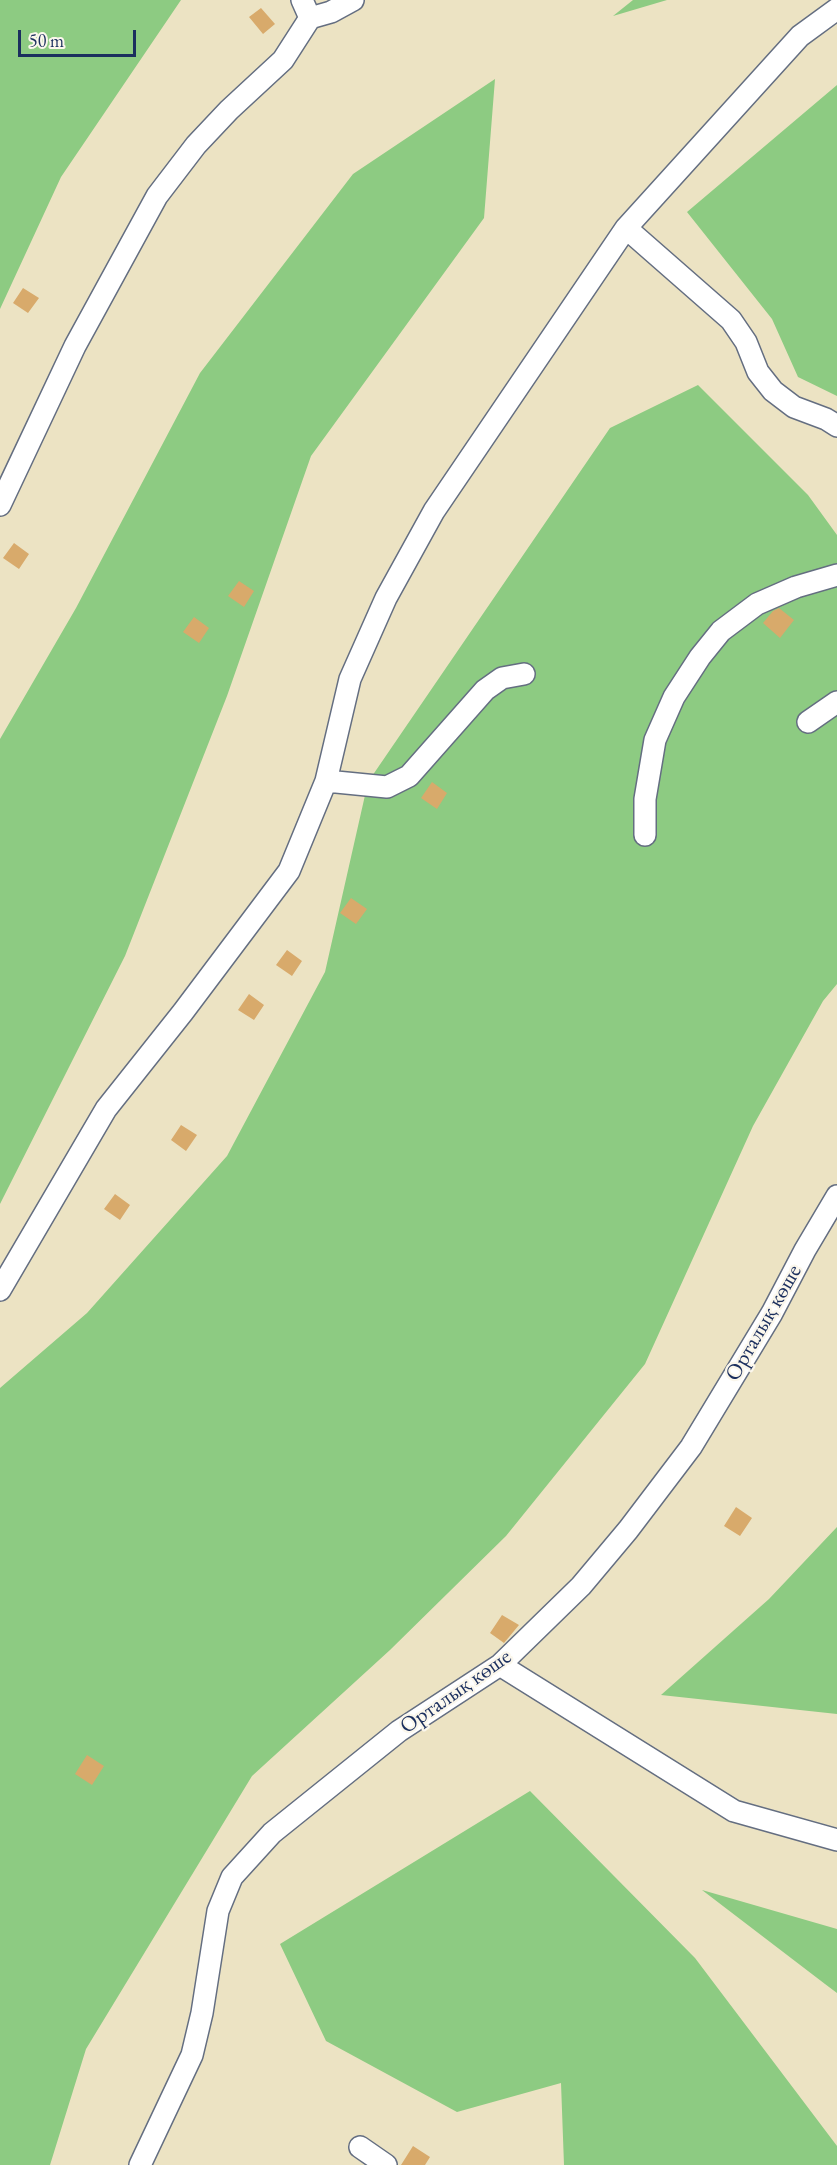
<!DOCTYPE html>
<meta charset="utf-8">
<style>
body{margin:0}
#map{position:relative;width:837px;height:2165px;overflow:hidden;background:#ece3c3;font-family:"EB Garamond",serif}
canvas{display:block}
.scale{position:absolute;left:18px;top:30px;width:118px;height:27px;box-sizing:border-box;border:3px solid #1b2f5e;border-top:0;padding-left:8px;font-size:18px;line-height:21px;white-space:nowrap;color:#1b2f5e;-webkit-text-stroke:4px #fbf7ec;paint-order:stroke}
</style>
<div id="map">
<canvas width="837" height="2165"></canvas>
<div class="scale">50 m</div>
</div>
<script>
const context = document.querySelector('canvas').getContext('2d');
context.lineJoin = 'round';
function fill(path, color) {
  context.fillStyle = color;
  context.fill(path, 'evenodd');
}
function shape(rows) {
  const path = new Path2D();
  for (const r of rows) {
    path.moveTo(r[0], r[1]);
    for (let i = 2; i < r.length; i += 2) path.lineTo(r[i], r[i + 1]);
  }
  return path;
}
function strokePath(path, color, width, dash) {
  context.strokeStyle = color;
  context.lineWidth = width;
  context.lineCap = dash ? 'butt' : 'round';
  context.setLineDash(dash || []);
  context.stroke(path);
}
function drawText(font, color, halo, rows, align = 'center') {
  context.font = font + ' "EB Garamond",serif';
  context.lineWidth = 4.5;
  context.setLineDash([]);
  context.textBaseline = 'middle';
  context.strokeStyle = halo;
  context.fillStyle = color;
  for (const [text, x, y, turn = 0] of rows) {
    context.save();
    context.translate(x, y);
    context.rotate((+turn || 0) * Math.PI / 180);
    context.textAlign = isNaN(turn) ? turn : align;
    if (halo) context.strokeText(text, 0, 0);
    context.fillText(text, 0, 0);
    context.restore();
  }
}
fill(shape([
 [0,0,181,0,61,177,0,309],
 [633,0,667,0,613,16],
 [495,79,484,218,311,456,227,696,125,956,0,1204,0,739,76,608,200,373,353,174],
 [837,85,837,396,798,377,772,319,687,212],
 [698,385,808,495,837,535,837,984,823,1001,753,1126,645,1364,506,1536,390,1650,252,1776,86,2049,50,2165,0,2165,0,1388,87,1313,227,1156,325,972,368,782,610,428],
 [837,1527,837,1714,661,1695,769,1599],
 [530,1791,695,1958,837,2146,837,2165,564,2165,561,2083,457,2112,326,2041,280,1944],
 [702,1890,837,1929,837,1993,825,1984]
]), '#8dcb82');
fill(shape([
 [261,8,275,24,263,34,249,17],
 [23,288,39,298,28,313,13,303],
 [14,543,29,554,19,569,3,558],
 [239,581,254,591,244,607,228,596],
 [779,608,794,620,780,638,763,623,773,611],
 [194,617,209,628,199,643,183,632],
 [432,782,447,793,437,809,421,798],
 [351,898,367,909,356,924,340,913],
 [287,950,302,961,292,976,276,965],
 [249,994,264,1005,254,1020,238,1010],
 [181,1125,197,1135,186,1151,171,1140],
 [115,1194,130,1205,120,1220,104,1209],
 [736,1507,752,1518,740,1536,724,1526],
 [502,1615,519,1625,504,1643,490,1633],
 [87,1755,104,1766,92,1785,75,1774],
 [413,2146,430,2157,425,2165,401,2165]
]), '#d8aa6b');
const minor = shape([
 [310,18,331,12,353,0],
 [626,228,731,320,746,342,758,372,773,391,794,407,826,419,837,426],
 [0,505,75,346,157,196,196,145,229,110,283,60,310,18,302,0],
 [808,722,837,702],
 [326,781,387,787,409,776,485,690,502,678,524,674],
 [645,835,645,799,655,740,674,697,700,657,721,631,757,604,796,587,837,575],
 [0,1290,106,1109,183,1012,289,871,326,781,350,679,386,598,434,511,626,228,800,36,837,9],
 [500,1665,734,1811,837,1840],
 [360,2147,386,2165],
 [140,2165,192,2055,202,2013,218,1911,232,1877,272,1833,399,1731,500,1665,581,1586,628,1530,691,1447,772,1313,805,1250,837,1196]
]);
strokePath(minor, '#646e81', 24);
strokePath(minor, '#fff', 21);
drawText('22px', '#1b2f5e', '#fbf7ec', [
 ["Орталық көше",764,1323,-60],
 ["Орталық көше",456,1692,-35]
]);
</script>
